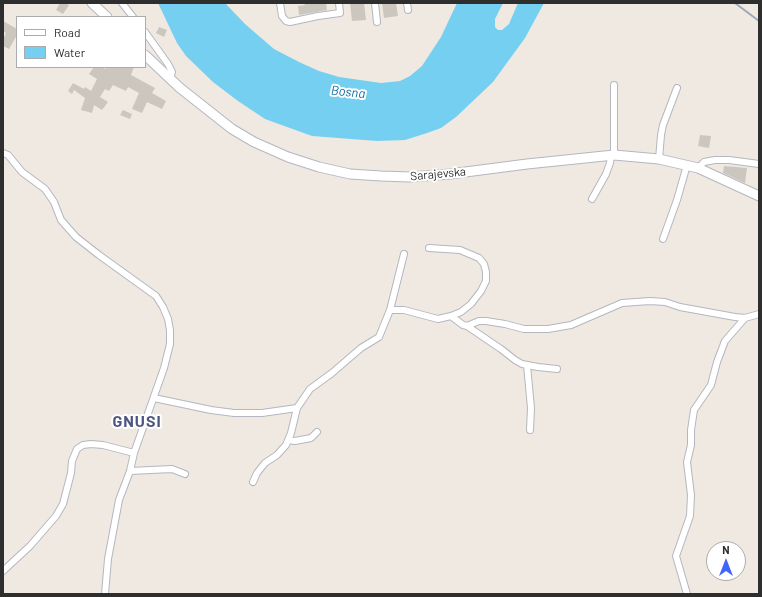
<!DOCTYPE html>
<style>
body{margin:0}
#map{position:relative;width:762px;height:597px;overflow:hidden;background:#efe9e1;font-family:Barlow,sans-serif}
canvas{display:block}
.frame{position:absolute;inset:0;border:4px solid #2e2e2e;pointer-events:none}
.legend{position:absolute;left:16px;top:16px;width:130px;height:52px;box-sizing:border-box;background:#fff;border:1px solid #ababab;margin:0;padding:5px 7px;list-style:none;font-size:12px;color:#2e2e2e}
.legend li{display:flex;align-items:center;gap:8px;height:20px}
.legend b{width:20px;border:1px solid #ababab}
.north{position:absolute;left:706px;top:541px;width:40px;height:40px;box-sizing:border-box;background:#fff;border:1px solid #ababab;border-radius:50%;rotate:0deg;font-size:11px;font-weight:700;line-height:16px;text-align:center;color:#2e2e2e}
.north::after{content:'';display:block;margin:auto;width:14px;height:18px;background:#4264fb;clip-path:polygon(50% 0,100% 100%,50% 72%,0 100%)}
</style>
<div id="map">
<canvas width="762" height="597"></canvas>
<div class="frame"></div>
<ul class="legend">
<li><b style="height:5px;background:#fff"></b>Road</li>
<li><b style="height:11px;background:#75cff0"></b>Water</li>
</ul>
<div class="north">N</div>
</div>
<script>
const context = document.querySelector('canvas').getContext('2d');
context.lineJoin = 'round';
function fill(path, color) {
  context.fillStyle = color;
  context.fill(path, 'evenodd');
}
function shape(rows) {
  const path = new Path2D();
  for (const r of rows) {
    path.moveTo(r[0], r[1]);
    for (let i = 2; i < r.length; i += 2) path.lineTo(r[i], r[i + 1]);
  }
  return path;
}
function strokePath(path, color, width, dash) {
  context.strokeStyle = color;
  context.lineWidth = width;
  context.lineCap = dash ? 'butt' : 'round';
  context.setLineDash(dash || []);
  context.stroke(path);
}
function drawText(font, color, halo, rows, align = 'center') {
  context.font = font + ' Barlow,sans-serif';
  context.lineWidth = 4;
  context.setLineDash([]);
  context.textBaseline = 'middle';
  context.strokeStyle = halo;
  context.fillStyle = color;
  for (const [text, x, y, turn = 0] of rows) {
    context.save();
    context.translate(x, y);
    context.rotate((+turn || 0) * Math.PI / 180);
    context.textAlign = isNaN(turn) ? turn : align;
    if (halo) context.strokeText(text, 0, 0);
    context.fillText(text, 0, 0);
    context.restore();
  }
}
fill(shape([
 [158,3,225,3,245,24,274,49,299,62,319,71,339,77,381,83,400,81,410,76,422,66,441,37,457,3,503,3,495,19,495,27,498,30,502,30,509,24,518,3,544,3,525,38,493,82,456,117,441,128,427,133,405,140,377,141,312,136,265,119,238,101,213,82,186,56,177,43]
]), '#75cff0');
fill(shape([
 [60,3,65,3,69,5,63,14,56,10],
 [304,3,311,3,311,4,326,3,327,10,299,15,298,6,305,5],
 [350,3,364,3,366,20,352,21],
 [382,3,396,3,398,16,384,18],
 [3,21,17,29,17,35,9,49,3,46,3,39,6,33,3,31],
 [159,27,167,30,164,37,156,33],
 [94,67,101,67,105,69,106,67,134,67,131,75,155,88,152,93,166,101,162,109,147,102,142,113,132,109,139,93,128,87,126,91,113,85,109,91,105,89,100,97,108,102,102,110,94,105,92,113,81,110,85,98,74,90,72,94,68,91,73,83,84,89,85,87,91,91,97,79,89,74],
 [123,110,132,114,130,119,120,115],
 [700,135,711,136,709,148,698,146],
 [724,166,747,168,745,183,723,173]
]), '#cbc7bf');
const street = shape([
 [122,3,133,17],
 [280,3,282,16,286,21,290,22,318,16,340,13,339,3],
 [375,3,377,22],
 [407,3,408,10],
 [145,32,168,64,172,72,170,79],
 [614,85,614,155],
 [3,153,8,155,22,172,45,189,54,202,61,220,76,237,99,255,156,296,163,307,168,319,170,330,170,344,164,368,134,453],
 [659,159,661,135,663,125,677,88],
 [698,168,704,162,715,160,729,160,759,164],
 [592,199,606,174,610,163,611,156],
 [663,239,677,200,687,165],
 [429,248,460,250,479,258,484,264,486,272,486,281,481,291,471,304,461,312,451,316],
 [390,310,404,254],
 [467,326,501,349,515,360,522,364,538,367,557,369],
 [527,365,531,408,530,430],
 [154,398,211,410,234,413,262,413,297,408,310,389,332,373,361,348,379,337,390,310,404,310,438,319,451,316,463,325,467,326,479,321,486,321,505,324,524,329,548,329,571,325,622,303,650,301,665,302,680,307,735,317,745,318,759,314],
 [288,440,295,441,311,438,317,432],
 [130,471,172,469,185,474],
 [253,482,257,473,265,463,277,455,286,445,291,433,297,408],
 [3,571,30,546,56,516,63,504,71,473,72,461,77,449,83,445,91,444,103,445,134,453,130,471,119,500,108,559,105,594],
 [687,594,676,556,690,516,691,495,687,462,691,445,691,430,694,410,711,385,717,362,725,341,745,318]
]);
const secondary = shape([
 [92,3,107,17],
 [145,55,180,88,232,129,254,142,288,157,319,167,350,174,381,176,410,177,450,174,527,164,614,155,659,159,698,168,759,196]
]);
strokePath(street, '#b4b7c1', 8);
strokePath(secondary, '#b4b7c1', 11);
strokePath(street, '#fff', 6);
strokePath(secondary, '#fff', 9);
strokePath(shape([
 [735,3,759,21]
]), '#a3a6b8', 2);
drawText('12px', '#2e2e2e', '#fff', [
 ["Sarajevska",438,174,-5]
]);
drawText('italic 13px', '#0d6fa3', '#fff', [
 ["Bosna",348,92,6]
]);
context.letterSpacing = '1px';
drawText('bold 16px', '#4d5680', '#fff', [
 ["GNUSI",137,422]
]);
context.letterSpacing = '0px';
</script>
